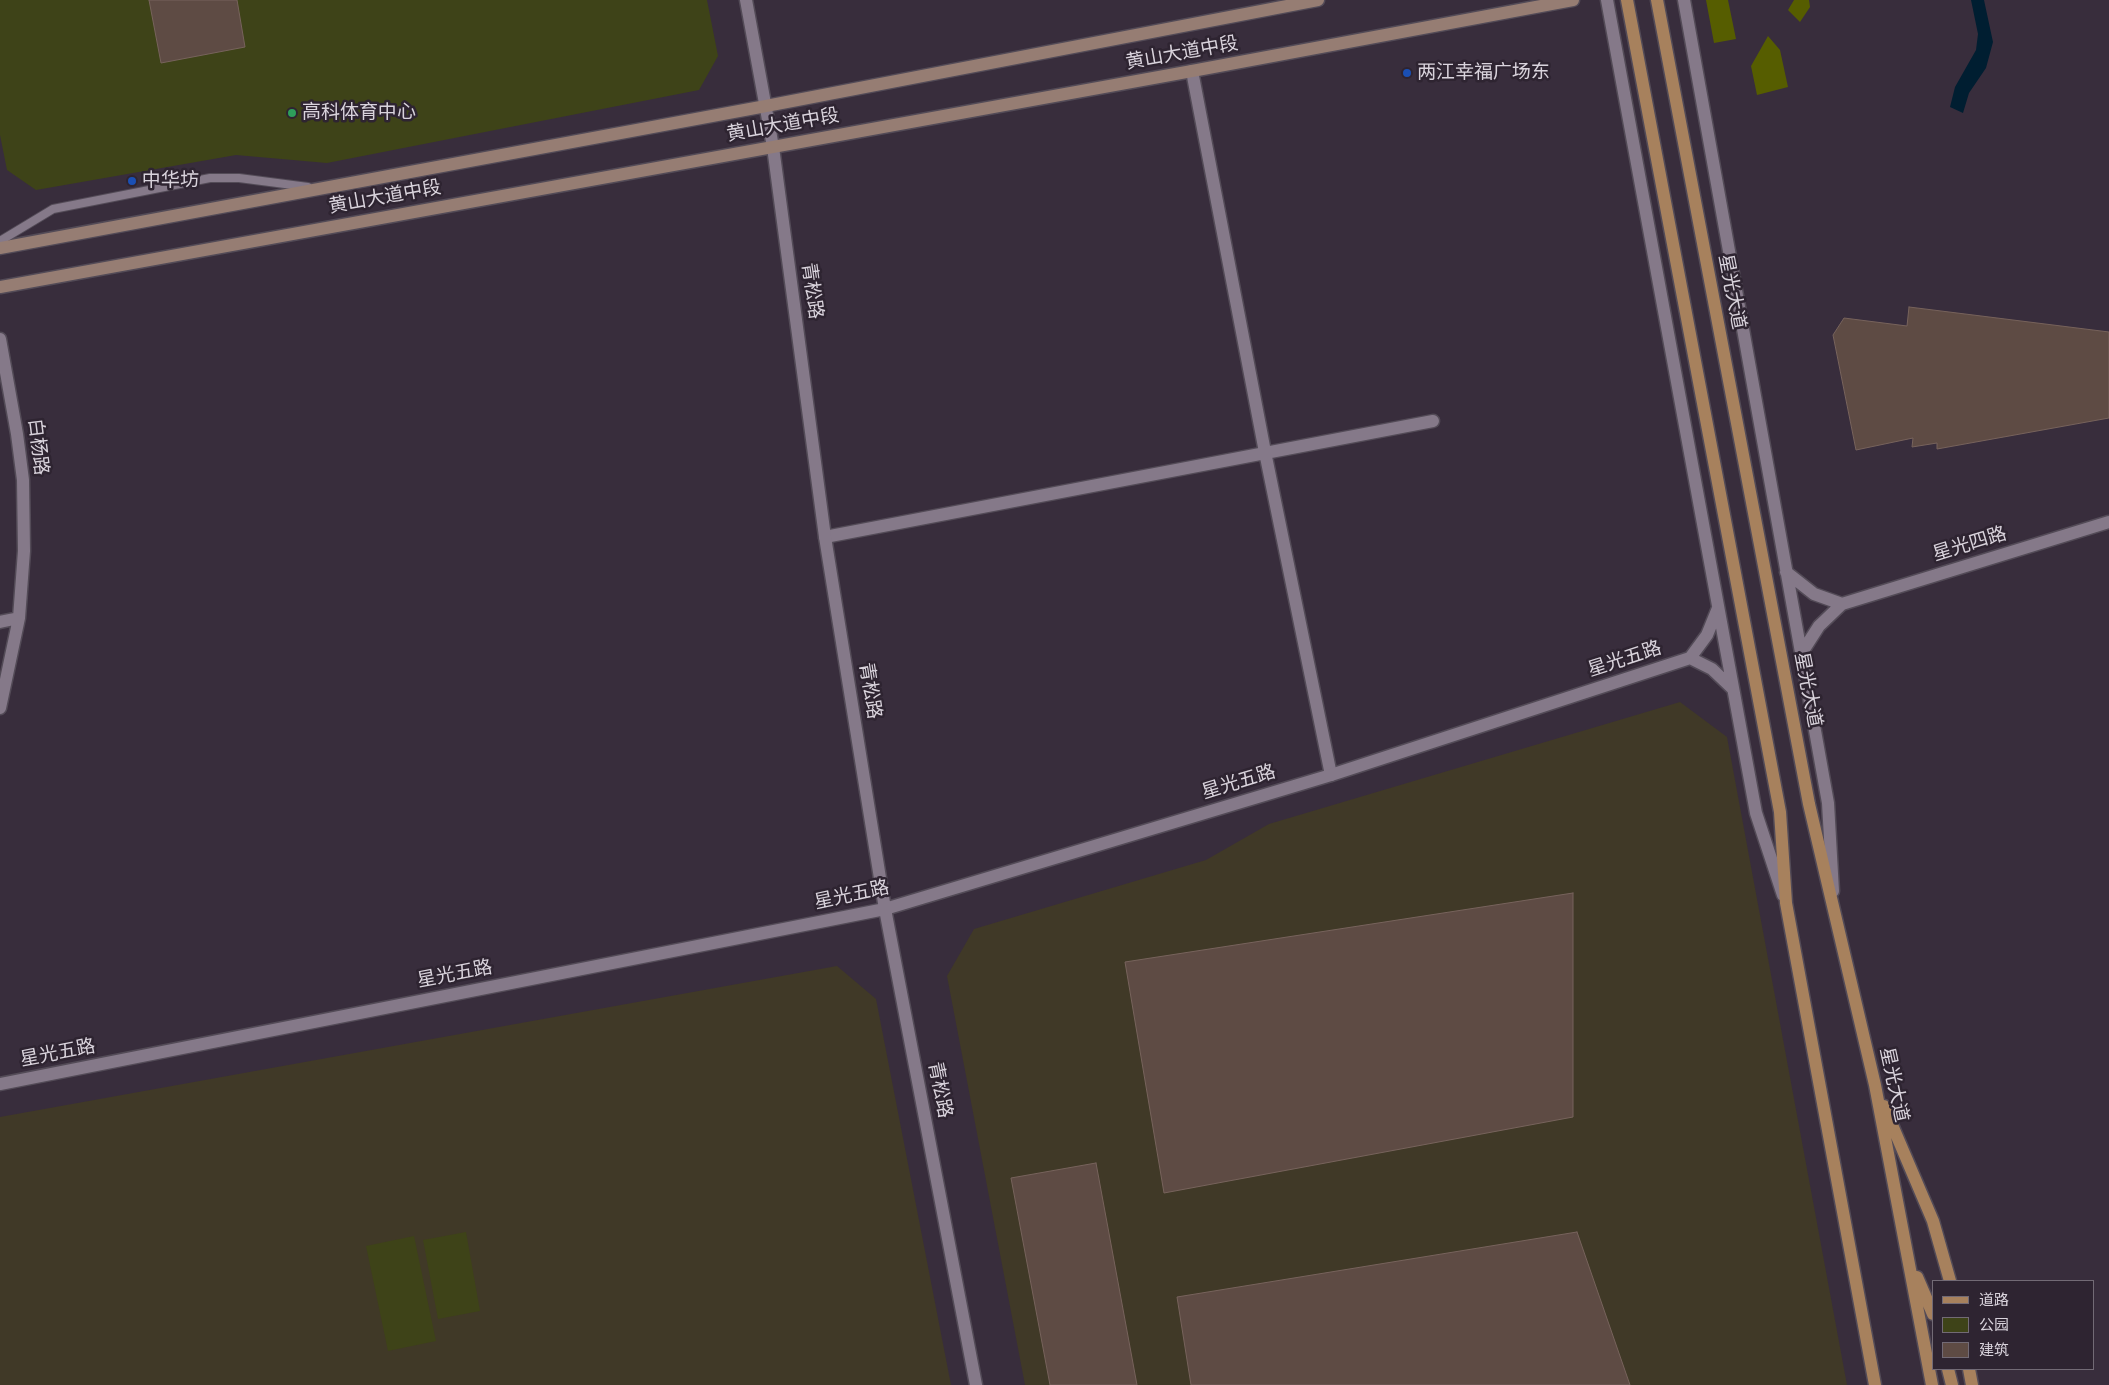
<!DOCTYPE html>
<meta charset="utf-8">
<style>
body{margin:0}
#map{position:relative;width:2109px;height:1385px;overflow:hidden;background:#382d3c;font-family:"Titillium Web","Noto Sans SC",sans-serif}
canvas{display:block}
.legend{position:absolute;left:1932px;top:1280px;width:162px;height:90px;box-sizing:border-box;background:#2e2431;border:1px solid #726a75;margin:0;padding:6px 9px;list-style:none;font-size:15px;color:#d9d3dc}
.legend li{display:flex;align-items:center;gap:10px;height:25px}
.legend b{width:25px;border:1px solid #726a75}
</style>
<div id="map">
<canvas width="2109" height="1385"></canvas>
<ul class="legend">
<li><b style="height:6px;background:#a7815d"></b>道路</li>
<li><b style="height:14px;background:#3e4318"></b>公园</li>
<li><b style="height:14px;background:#5e4b44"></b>建筑</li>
</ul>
</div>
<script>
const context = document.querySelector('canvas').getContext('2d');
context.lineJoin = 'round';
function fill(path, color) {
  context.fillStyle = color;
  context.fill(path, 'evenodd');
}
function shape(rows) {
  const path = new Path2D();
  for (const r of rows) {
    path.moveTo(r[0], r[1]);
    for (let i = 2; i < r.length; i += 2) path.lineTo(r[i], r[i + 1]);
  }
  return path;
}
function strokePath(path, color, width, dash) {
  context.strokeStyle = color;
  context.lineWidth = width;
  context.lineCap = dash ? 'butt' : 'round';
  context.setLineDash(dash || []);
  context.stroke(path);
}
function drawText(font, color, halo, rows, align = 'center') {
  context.font = font + ' "Titillium Web","Noto Sans SC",sans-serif';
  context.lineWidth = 5;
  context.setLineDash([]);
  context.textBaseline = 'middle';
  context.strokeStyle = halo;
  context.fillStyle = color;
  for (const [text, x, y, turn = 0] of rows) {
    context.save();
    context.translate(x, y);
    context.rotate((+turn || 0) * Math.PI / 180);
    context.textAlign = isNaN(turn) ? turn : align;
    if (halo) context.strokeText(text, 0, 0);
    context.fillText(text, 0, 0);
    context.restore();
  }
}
fill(shape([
 [1680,702,1727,737,1847,1385,1025,1385,947,976,974,929,1206,860,1269,824],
 [837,966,876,999,951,1385,0,1385,0,1117]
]), '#403927');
fill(shape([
 [0,0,707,0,718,56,699,90,327,163,236,155,36,190,7,170,0,135],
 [466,1232,480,1311,438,1319,423,1240],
 [414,1236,436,1341,388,1351,366,1246]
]), '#3e4318');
fill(shape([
 [1706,0,1728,0,1736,39,1714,43],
 [1794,0,1809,0,1810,7,1800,22,1788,10],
 [1768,36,1780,50,1788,87,1757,95,1751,66]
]), '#565d00');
fill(shape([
 [1971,0,1984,0,1993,42,1986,68,1969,93,1963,113,1950,107,1955,87,1976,50,1978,34]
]), '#001e31');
const building = shape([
 [149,0,237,0,245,47,161,63,149,0],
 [1909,307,2109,332,2109,418,1937,449,1937,443,1912,447,1913,438,1856,450,1833,335,1844,318,1907,326,1909,307],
 [1573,893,1573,1117,1164,1193,1125,962,1573,893],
 [1096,1163,1137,1385,1050,1385,1011,1178,1096,1163],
 [1577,1232,1630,1385,1191,1385,1177,1297,1577,1232]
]);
fill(building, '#5e4b44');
strokePath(building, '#77635c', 1);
const service = shape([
 [0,241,53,209,210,178,239,178,308,187]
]);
const minor = shape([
 [1192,71,1265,452,1331,775],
 [825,537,1433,421]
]);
const tertiary = shape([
 [746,0,773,147,825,537,885,909,976,1385],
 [1607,0,1756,813,1783,895],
 [1684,0,1828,803,1833,891],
 [0,339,17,434,23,480,24,551,19,618,0,708],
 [1786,572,1814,594,1842,604,1819,626,1801,654],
 [1842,604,2109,522],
 [1718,608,1707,635,1690,658,1712,669,1733,689],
 [0,622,19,618],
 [0,1084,885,909,1331,775,1690,658]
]);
const secondary = shape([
 [0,248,766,106,1318,0],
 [0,287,1192,71,1573,0]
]);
const primary = shape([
 [1627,0,1780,812,1786,903,1875,1385],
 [1657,0,1809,804,1875,1085,1932,1385],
 [1884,1106,1933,1221,1950,1281],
 [1917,1277,1933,1314],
 [1948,1369,1952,1385],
 [1969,1369,1972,1385]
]);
strokePath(service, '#534b57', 10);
strokePath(minor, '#534b57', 15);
strokePath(tertiary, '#534b57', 15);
strokePath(secondary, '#534b57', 15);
strokePath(primary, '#534b57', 15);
strokePath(service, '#857989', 8);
strokePath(minor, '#857989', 12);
strokePath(tertiary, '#857989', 12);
strokePath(secondary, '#967d73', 12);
strokePath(primary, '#a7815d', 12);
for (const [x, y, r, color] of [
 [1407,73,5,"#1a4fb4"],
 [292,113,5,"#2e9e5b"],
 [132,181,5,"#1a4fb4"]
]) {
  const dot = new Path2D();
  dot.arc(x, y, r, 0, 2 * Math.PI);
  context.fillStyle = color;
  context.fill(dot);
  strokePath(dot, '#2e2431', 2);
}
drawText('19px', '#d9d3dc', '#2e2431', [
 ["黄山大道中段",1182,54,-10],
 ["黄山大道中段",783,126,-10],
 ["黄山大道中段",385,198,-10],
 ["青松路",811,291,82],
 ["星光大道",1731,292,79],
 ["白杨路",37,447,83],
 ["星光四路",1970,545,-17],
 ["星光五路",1625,660,-18],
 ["星光大道",1807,690,79],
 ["青松路",869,691,81],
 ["星光五路",1239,783,-17],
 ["星光五路",852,896,-12],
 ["星光五路",455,975,-11],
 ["星光五路",58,1054,-11],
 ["星光大道",1893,1085,78],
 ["青松路",939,1090,79]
]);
drawText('19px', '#d9d3dc', '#2e2431', [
 ["两江幸福广场东",1417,73],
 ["高科体育中心",302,113],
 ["中华坊",142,181]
], 'left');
</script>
